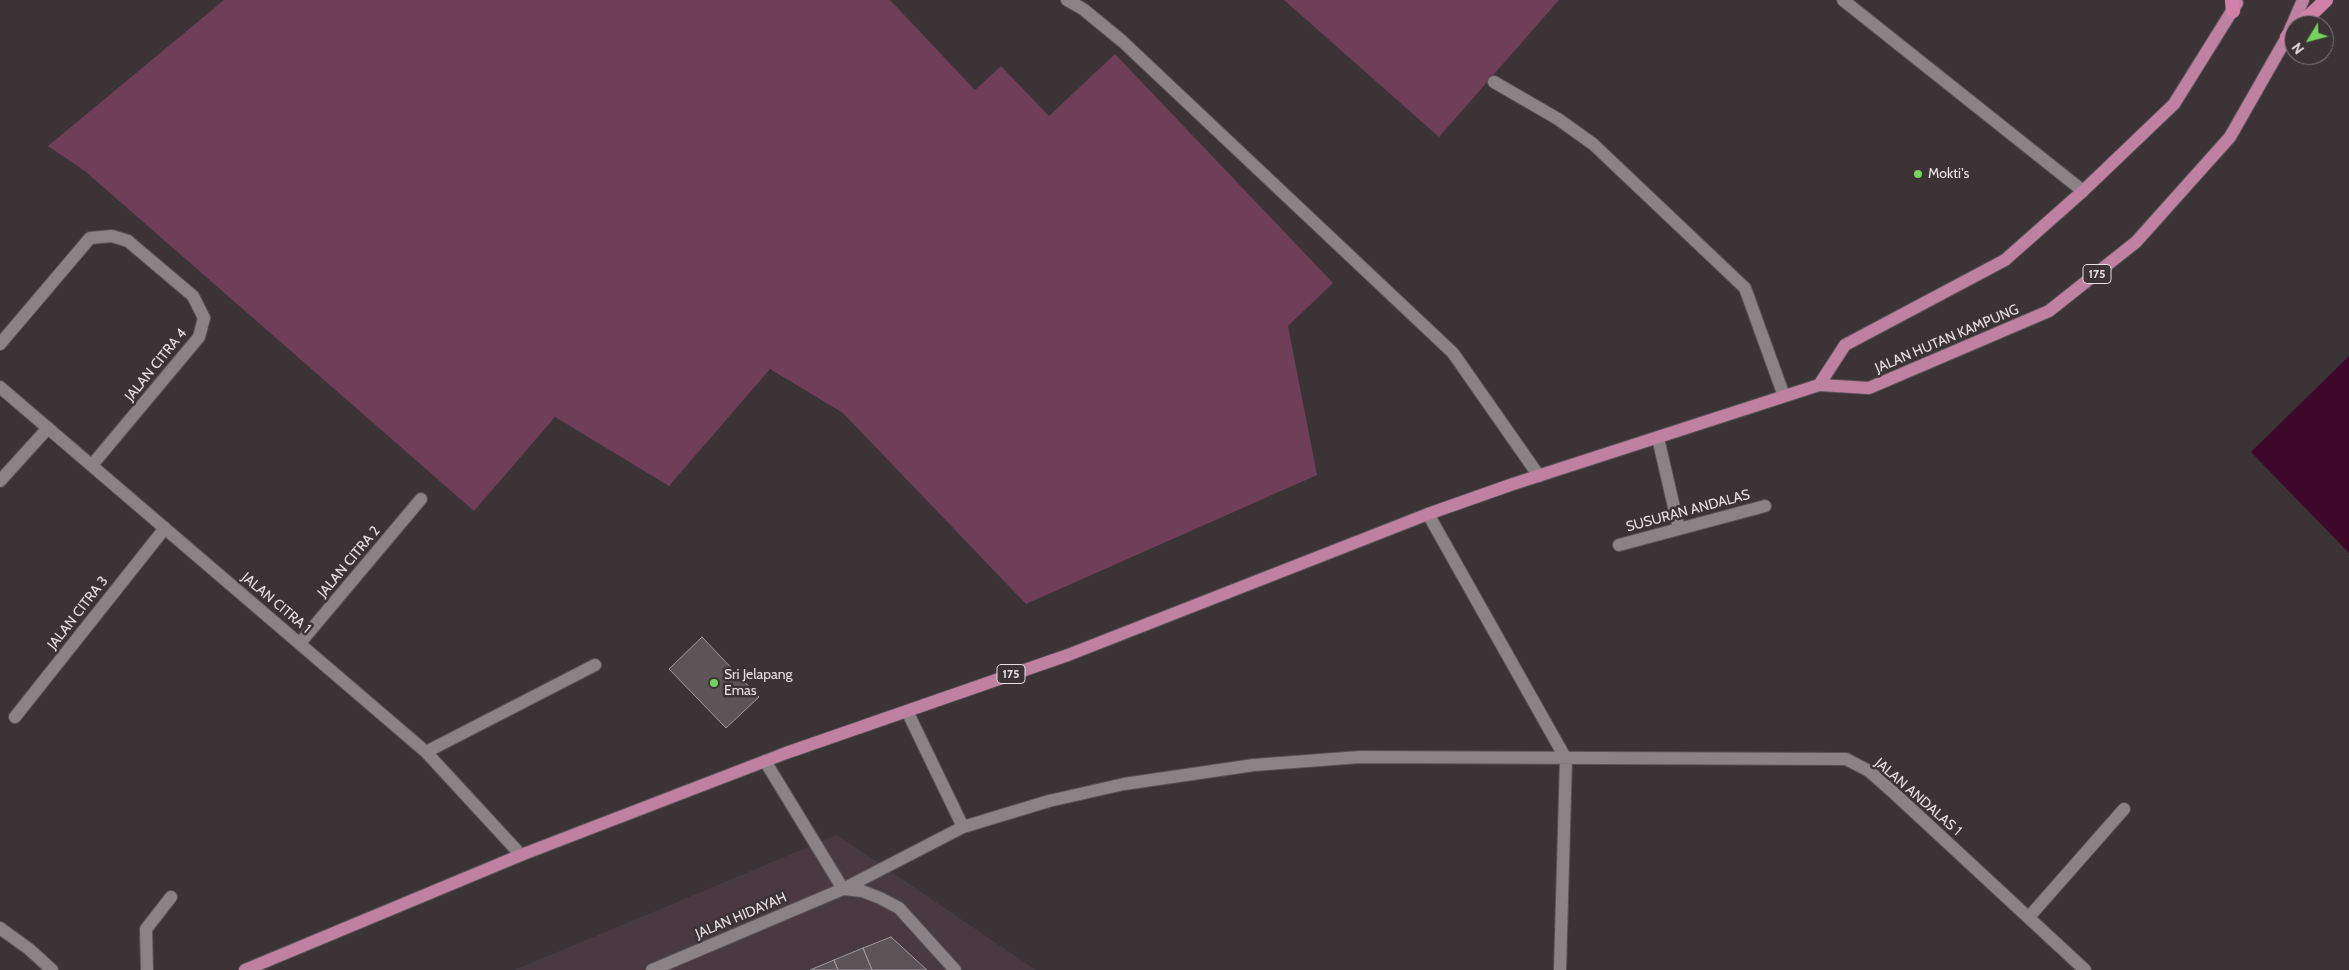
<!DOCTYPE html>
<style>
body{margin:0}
#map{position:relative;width:2349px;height:970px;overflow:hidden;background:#3b3336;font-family:Cabin,sans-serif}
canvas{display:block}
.north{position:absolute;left:2284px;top:15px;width:50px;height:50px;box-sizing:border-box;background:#3b3336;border:1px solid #7f787b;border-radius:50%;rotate:233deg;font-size:14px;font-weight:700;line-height:20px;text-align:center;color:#e6e0e3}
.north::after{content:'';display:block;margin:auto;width:18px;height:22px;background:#75d25b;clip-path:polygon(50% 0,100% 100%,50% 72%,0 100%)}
</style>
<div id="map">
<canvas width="2349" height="970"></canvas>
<div class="north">N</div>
</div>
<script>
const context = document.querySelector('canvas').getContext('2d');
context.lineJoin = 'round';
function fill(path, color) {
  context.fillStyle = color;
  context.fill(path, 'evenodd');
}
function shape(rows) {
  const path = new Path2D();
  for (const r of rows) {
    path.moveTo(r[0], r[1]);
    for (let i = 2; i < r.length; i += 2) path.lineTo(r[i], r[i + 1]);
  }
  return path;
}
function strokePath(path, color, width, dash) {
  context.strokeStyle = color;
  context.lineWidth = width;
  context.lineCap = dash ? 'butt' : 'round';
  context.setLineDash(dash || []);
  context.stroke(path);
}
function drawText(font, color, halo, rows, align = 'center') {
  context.font = font + ' Cabin,sans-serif';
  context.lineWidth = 5;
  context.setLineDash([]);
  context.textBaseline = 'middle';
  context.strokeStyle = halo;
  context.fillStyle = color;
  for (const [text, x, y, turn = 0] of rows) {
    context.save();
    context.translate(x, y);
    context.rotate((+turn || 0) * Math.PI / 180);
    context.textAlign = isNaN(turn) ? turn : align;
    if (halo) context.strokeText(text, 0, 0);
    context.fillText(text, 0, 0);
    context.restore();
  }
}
fill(shape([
 [837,835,1036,970,514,970]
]), '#483a40');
fill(shape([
 [224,0,890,0,975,90,1001,66,1049,116,1115,54,1333,283,1288,326,1317,475,1026,604,843,413,770,369,669,486,555,417,474,511,86,172,48,146],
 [1284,0,1559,0,1439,137]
]), '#6f3f57');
fill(shape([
 [2349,356,2349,553,2251,452]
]), '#3e0828');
const building = shape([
 [702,637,759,697,726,728,669,669,702,637],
 [891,937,927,970,872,970,863,948,891,937],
 [863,948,872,970,838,970,834,960,863,948],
 [834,960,838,970,810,970,834,960]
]);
fill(building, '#5d5458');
strokePath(building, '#a1979c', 1);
const service = shape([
 [1843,0,2083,191],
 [1494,82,1558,119,1593,144,1745,288,1784,396],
 [0,344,90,238,112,236,128,241],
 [0,481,48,428],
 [2029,917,2124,809],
 [147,970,146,929,171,897]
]);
const minor = shape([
 [1067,0,1083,9,1122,41,1453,353,1539,476],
 [0,387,426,752,521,855],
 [1658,438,1679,529],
 [92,465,199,337,204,318,193,296,128,241],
 [1428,514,1566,759,1560,970],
 [1619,545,1765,506],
 [300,643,421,499],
 [907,711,963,827],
 [15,717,165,528],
 [426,752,595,665],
 [765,761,843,889],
 [843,889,862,891,880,898,899,908,955,970],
 [0,928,29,949,52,970],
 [652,970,843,889,963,827,1049,801,1124,784,1254,765,1360,757,1846,759,1869,771,1894,793,2085,970]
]);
const primary = shape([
 [1819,385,1845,345,2005,260,2083,191,2174,104,2237,3],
 [245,970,521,855,786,753,1068,655,1428,514,1513,484,1819,385,1869,388,2049,311,2136,242,2230,137,2287,37,2303,0]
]);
const trunk = shape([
 [2232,0,2233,11],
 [2300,25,2326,0],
 [2287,37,2294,31]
]);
strokePath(service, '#595255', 14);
strokePath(minor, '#595255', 14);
strokePath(primary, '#595255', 14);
strokePath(trunk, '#595255', 15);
strokePath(service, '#8b8286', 12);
strokePath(minor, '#8b8286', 12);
strokePath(primary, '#bf81a0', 12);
strokePath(trunk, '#d081a8', 14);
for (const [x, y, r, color] of [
 [1918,174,5,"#75d25b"],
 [714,683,5,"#75d25b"]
]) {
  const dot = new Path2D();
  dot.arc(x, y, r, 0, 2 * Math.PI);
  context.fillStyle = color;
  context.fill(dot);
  strokePath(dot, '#3b3336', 2);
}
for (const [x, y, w] of [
 [2097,274,28],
 [1011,674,28]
]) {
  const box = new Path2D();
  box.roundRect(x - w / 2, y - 9.5, w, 19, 4);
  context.fillStyle = '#3b3336';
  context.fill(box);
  strokePath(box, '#e6e0e3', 1);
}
drawText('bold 12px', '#e6e0e3', null, [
 ["175",2097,274],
 ["175",1011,674]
]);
drawText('14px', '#e6e0e3', '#3b3336', [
 ["Mokti's",1928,174],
 ["Sri Jelapang",724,675],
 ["Emas",724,691]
], 'left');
drawText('14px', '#e6e0e3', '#3b3336', [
 ["JALAN HUTAN KAMPUNG",1947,339,-23],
 ["JALAN CITRA 4",156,365,-51],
 ["SUSURAN ANDALAS",1688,511,-15],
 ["JALAN CITRA 2",349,562,-50],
 ["JALAN CITRA 1",276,603,40],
 ["JALAN CITRA 3",78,613,-52],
 ["JALAN ANDALAS 1",1918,797,41],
 ["JALAN HIDAYAH",741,916,-23]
]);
</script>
